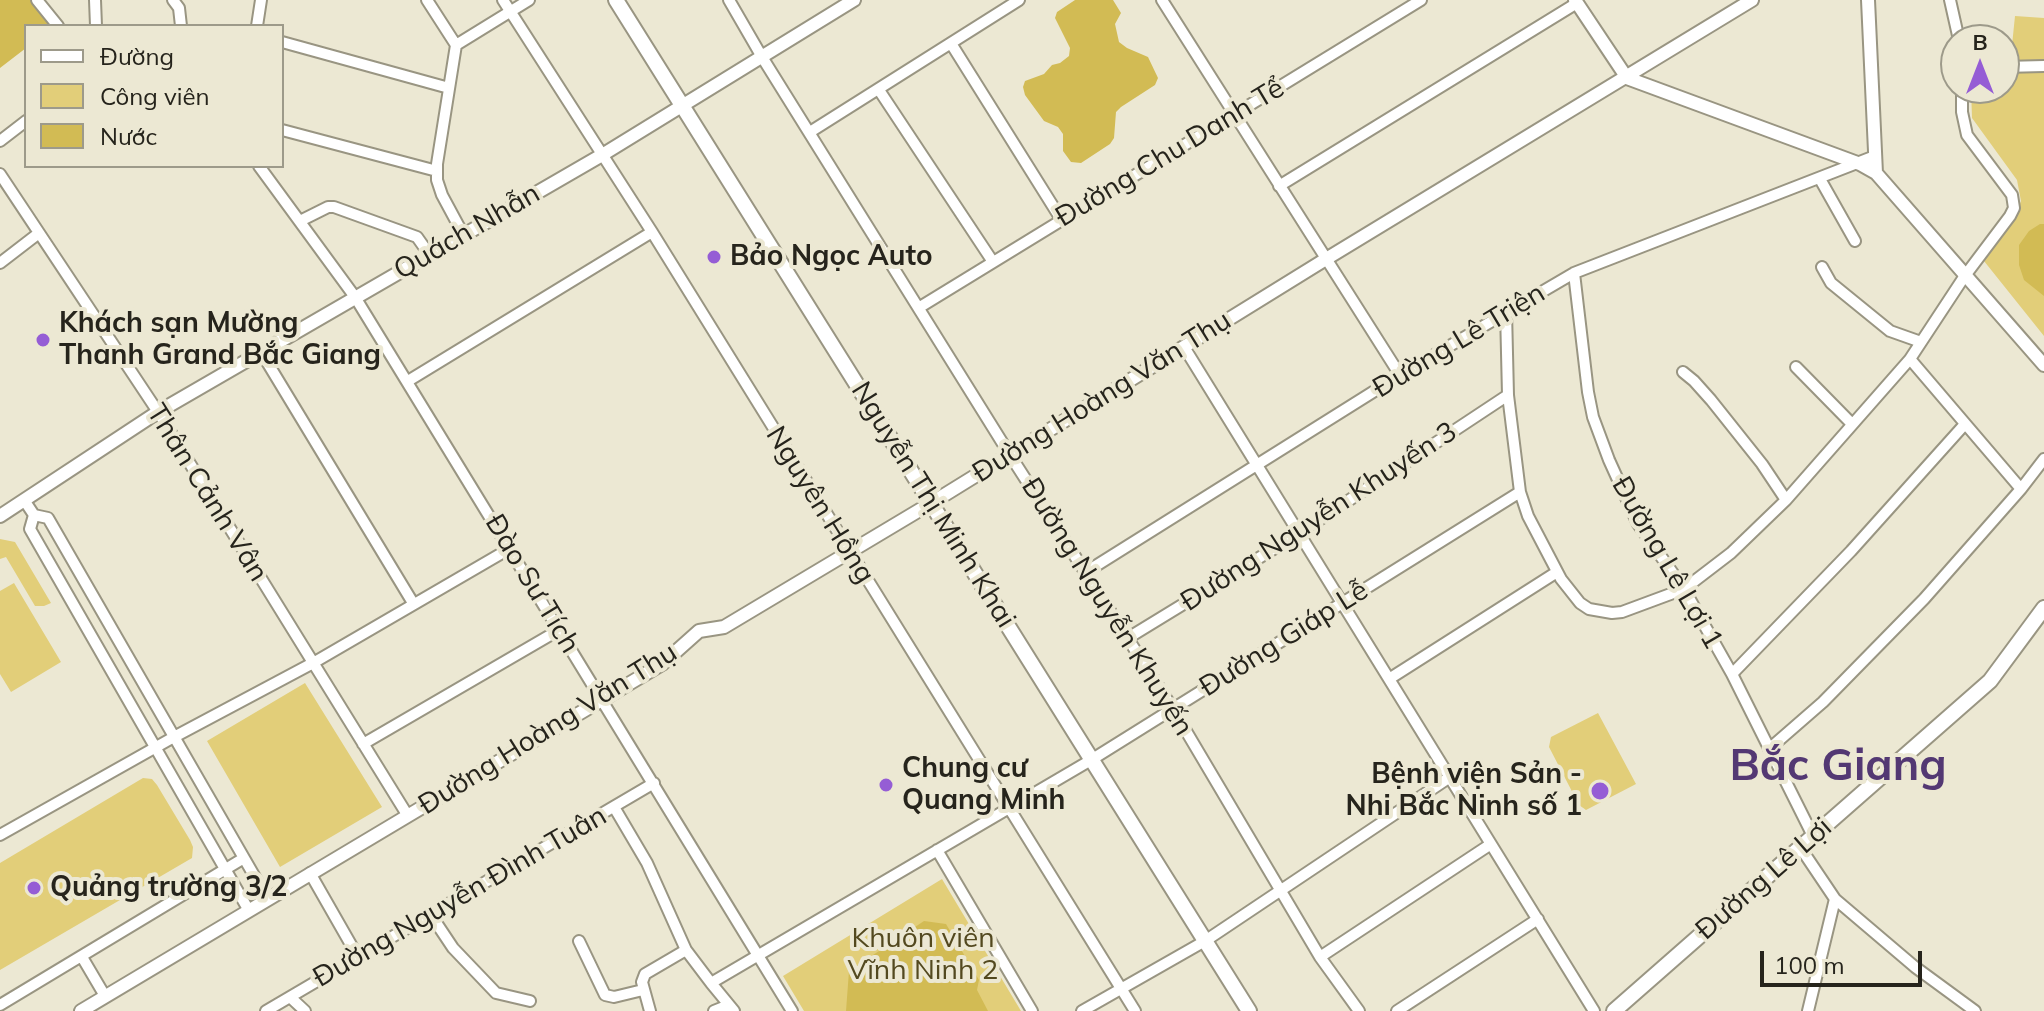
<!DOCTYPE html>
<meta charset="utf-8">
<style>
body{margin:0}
#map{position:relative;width:2044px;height:1011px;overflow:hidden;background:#ece8d3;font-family:Mulish,sans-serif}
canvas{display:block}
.legend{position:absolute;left:24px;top:24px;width:260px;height:144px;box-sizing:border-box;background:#ece8d3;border:2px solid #9d9a8a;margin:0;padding:10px 14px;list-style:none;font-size:24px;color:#26241c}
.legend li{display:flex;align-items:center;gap:16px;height:40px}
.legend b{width:40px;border:2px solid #9d9a8a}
.north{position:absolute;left:1940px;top:24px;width:80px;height:80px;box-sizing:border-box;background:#ece8d3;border:2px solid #9d9a8a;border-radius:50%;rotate:0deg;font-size:22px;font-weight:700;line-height:32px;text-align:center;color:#26241c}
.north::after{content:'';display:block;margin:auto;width:28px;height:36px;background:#955dd5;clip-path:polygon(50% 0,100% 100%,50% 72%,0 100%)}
.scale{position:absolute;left:1760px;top:951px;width:162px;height:36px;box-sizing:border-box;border:4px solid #26241c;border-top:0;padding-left:10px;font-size:24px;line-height:28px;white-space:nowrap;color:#26241c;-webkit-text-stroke:6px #ece8d3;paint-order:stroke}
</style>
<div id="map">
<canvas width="2044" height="1011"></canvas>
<ul class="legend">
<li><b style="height:10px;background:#fff"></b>Đường</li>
<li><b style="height:22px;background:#e2ce79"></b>Công viên</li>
<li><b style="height:22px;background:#d2bb54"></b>Nước</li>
</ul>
<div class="north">B</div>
<div class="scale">100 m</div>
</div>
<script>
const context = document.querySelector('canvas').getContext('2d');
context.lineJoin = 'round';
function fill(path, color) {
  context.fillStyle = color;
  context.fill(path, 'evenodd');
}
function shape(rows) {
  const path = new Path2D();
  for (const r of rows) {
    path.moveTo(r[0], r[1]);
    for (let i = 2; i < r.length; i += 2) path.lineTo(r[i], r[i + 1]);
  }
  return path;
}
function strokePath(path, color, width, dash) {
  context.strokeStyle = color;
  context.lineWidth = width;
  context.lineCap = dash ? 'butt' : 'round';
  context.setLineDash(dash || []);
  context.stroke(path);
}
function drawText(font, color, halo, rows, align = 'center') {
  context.font = font + ' Mulish,sans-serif';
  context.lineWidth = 8;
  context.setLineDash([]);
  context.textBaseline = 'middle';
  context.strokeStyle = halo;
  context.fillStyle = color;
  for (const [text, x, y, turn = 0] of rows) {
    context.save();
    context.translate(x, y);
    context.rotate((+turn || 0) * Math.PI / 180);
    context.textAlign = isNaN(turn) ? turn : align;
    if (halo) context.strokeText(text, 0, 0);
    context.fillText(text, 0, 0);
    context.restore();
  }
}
fill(shape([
 [2015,16,2044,18,2044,336,1984,261,2013,222,2021,201,2017,180,1972,118,1971,88,2004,88,2004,55,2011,55],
 [0,539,15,542,51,603,44,606,35,606,6,557,0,559],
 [14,583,61,662,11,692,0,674,0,591],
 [305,683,382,807,280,867,207,741],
 [1598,713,1636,784,1586,810,1579,805,1549,747,1551,737],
 [143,778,152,779,157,785,190,840,193,847,192,858,0,970,0,863],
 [942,879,1021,1011,804,1011,783,976]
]), '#e2ce79');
fill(shape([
 [0,0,30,0,51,26,26,26,26,48,0,68],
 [1075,0,1113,0,1121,13,1115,24,1119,42,1127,48,1148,57,1158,78,1155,85,1121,107,1116,112,1114,138,1110,144,1081,163,1071,162,1063,151,1063,134,1058,127,1044,121,1025,95,1023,87,1025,81,1044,74,1052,65,1060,63,1069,56,1070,48,1055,18,1057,12],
 [2040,224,2044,224,2044,296,2024,280,2019,265,2019,245,2029,231],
 [924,921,946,924,979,980,977,990,988,1011,846,1011,849,971]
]), '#d2bb54');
const minor = shape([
 [37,0,58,26],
 [95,0,96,26],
 [173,0,179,8,181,26],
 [427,0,456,45,437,164,437,180,442,195,463,234],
 [503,0,652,232,1135,1011],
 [729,0,762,57,1010,455,1173,709,1320,957,1359,1011],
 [1162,0,1400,375],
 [1950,0,1959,40],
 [257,26,261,0],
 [282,42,449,88],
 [456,45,529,0],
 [952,45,1061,219],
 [2004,67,2044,66],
 [879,90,993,262],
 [282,130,437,171],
 [810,132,1019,0],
 [0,141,26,121],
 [259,166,355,297,792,1011],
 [0,174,158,412,408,816],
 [1820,179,1855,241],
 [1279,186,1577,3],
 [300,221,328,207,334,207,417,237,429,254],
 [0,263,39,233],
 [1822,267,1831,283,1890,331,1921,342],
 [1574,273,1588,392,1593,417,1609,460,1638,524,1684,589,1732,674,1813,836],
 [920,307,1421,0],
 [1506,311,1508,395,1520,492,1528,516,1561,579,1580,603,1589,609,1612,613,1622,612,1684,589,1731,553,1786,500,1910,359,1964,277,2010,216,2014,208,2012,195,1967,135,1962,112,1962,88],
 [1184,347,1594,1011],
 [261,352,413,603],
 [1910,359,2021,489],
 [1796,367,1852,424],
 [1683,372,1694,381,1711,400,1762,464,1786,500],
 [408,381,652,232],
 [24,500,34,515,48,518,267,898],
 [34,515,30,529,248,909],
 [1086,572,1400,375,1574,273,1875,156],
 [1128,638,1298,534,1508,395],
 [1732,674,1851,551,1965,424],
 [1389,679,1557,572],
 [363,744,559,630],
 [1769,749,1823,702,1924,599,2021,489,2044,459],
 [614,807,647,863,686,950,711,983],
 [0,835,174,737,313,663,509,549],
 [1800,847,1835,899,1915,967,1975,1011],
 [937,850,1032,1011],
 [310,873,358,957],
 [431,915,453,948,496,993,530,1001],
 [579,941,605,995,614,997,643,990],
 [82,957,105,996],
 [1320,957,1491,844],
 [290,997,305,1011],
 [0,1005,244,858],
 [266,1011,654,783],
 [650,1011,642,982,645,974,686,950],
 [714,1011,729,1005],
 [734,1011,711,983,1091,760,1520,492],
 [1082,1011,1205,941,1450,777],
 [1397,1011,1538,919],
 [1808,1011,1835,899]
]);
const tertiary = shape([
 [1575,0,1627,78,1860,164,1876,173,2044,365],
 [1868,0,1876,173],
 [0,516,158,412,602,155,854,0],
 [81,1011,662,664,699,631,724,627,933,502,1326,259,1752,0]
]);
const secondary = shape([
 [616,0,1249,1011],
 [1614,1011,1990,681,2044,608]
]);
strokePath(minor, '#999582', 14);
strokePath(tertiary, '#999582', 16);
strokePath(secondary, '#999582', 18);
strokePath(minor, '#fff', 10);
strokePath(tertiary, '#fff', 12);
strokePath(secondary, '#fff', 14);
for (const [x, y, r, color] of [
 [714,257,8,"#955dd5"],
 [43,340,8,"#955dd5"],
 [886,785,8,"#955dd5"],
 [1600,791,10,"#955dd5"],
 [34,888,8,"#955dd5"]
]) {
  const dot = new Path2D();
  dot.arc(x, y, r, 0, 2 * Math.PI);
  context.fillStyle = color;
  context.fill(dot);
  strokePath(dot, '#ece8d3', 3);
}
drawText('28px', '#26241c', '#ece8d3', [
 ["Đường Chu Danh Tể",1170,153,-31],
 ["Quách Nhẫn",467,232,-30],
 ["Đường Lê Triện",1459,341,-31],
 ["Đường Hoàng Văn Thụ",1102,397,-32],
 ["Thân Cảnh Vân",207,493,58],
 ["Nguyên Hồng",820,505,58],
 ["Nguyễn Thị Minh Khai",933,505,58],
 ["Đường Nguyễn Khuyến 3",1319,517,-33],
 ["Đường Lê Lợi 1",1667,563,60],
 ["Đào Sư Tích",532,584,59],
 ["Đường Nguyễn Khuyến",1107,607,58],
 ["Đường Giáp Lễ",1284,639,-32],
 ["Đường Hoàng Văn Thụ",548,729,-32],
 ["Đường Lê Lợi",1764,879,-41],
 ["Đường Nguyễn Đình Tuân",460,897,-30]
]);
drawText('bold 28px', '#26241c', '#ece8d3', [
 ["Bảo Ngọc Auto",730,257],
 ["Khách sạn Mường",59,324],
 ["Thanh Grand Bắc Giang",59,356],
 ["Chung cư",902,769],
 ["Quang Minh",902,801],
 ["Bệnh viện Sản -",1582,775,"right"],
 ["Nhi Bắc Ninh số 1",1582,807,"right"],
 ["Quảng trường 3/2",50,888]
], 'left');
drawText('28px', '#53491f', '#ece8d3', [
 ["Khuôn viên",923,939],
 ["Vĩnh Ninh 2",923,971]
]);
drawText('bold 44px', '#533873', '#ece8d3', [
 ["Bắc Giang",1838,767]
]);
</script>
